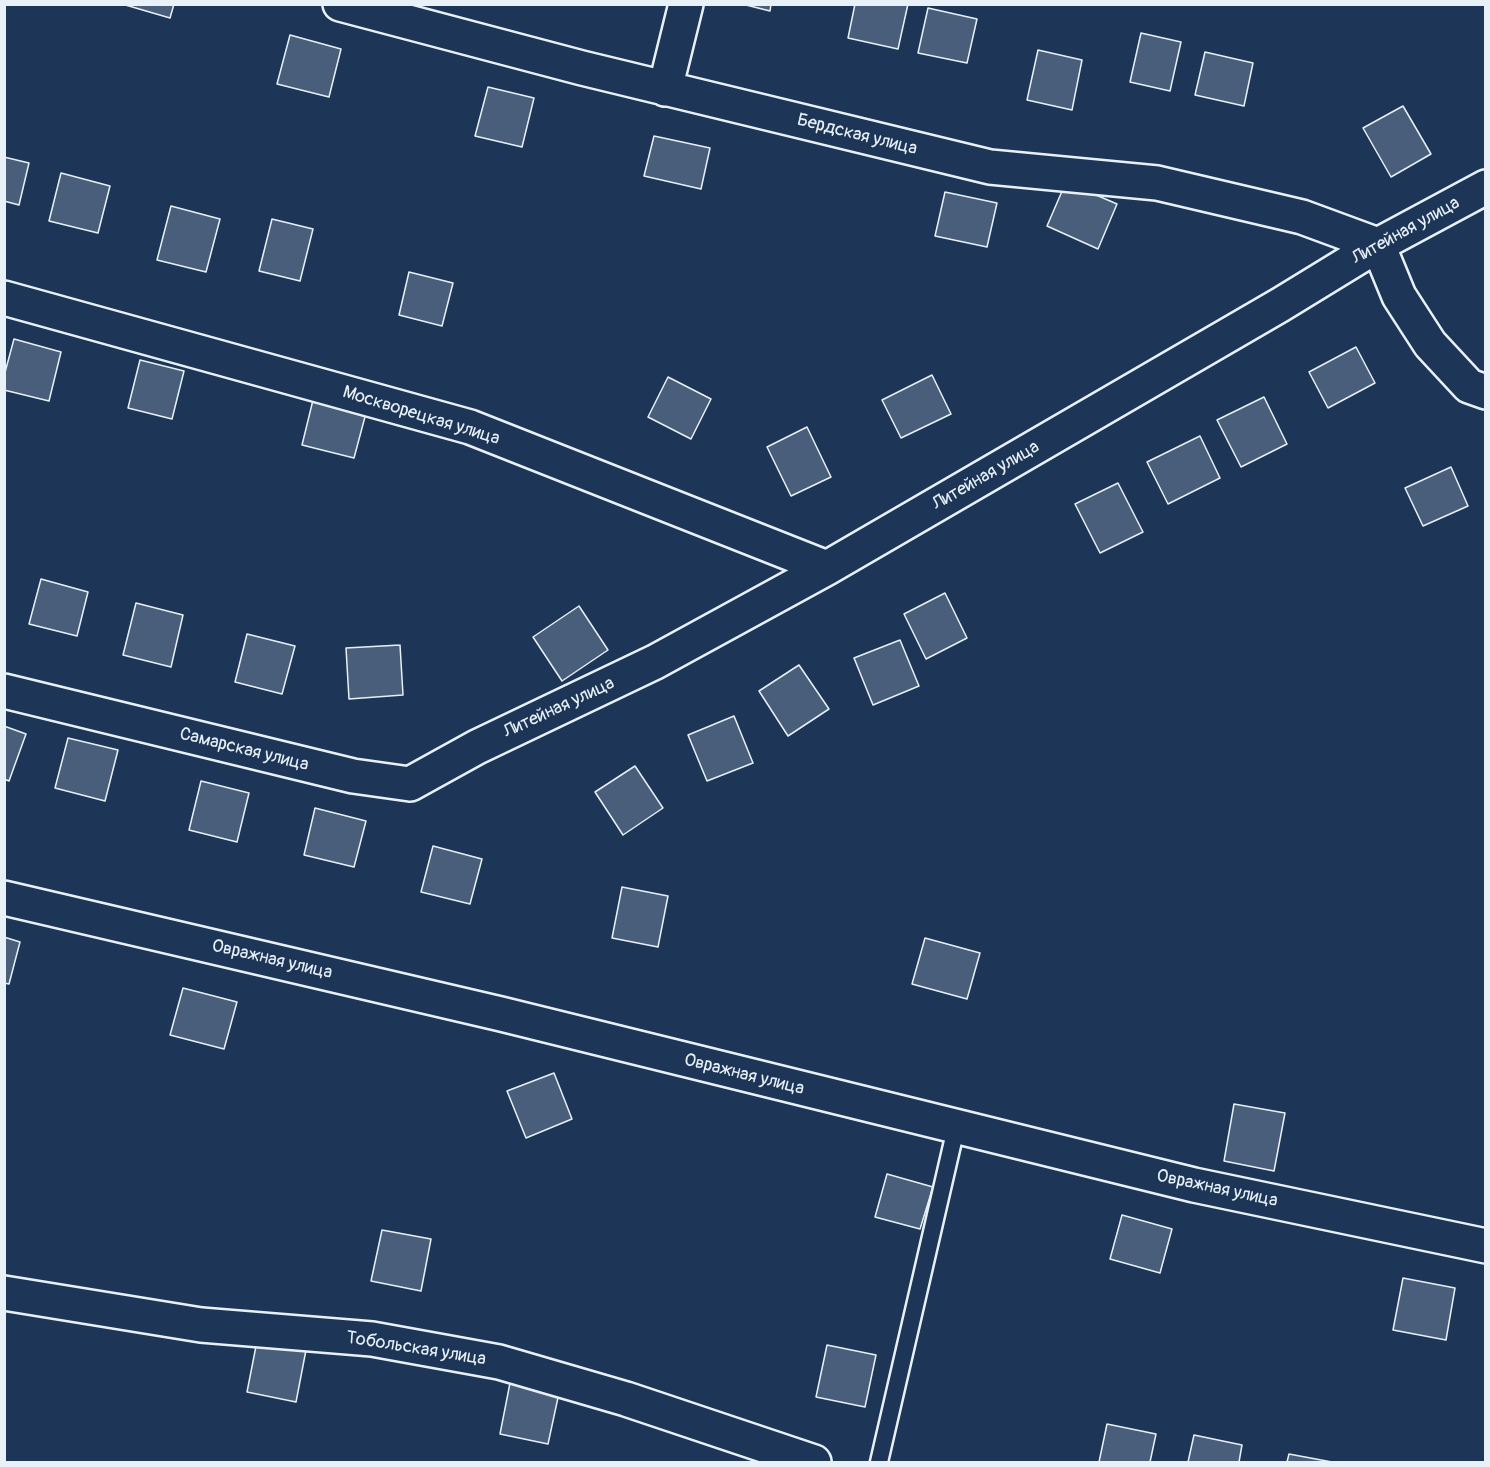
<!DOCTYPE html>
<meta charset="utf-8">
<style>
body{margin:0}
#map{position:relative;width:1490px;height:1467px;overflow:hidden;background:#1d3557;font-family:Pangolin,sans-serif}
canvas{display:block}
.frame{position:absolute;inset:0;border:6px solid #e8f1f8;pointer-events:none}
</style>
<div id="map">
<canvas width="1490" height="1467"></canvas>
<div class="frame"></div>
</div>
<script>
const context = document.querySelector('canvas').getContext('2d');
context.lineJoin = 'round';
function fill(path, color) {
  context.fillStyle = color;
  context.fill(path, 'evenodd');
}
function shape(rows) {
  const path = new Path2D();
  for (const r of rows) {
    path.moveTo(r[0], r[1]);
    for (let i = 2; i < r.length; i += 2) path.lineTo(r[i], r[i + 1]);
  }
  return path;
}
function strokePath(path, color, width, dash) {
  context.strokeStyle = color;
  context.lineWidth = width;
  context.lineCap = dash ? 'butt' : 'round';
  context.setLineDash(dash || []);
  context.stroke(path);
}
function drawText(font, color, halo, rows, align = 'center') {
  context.font = font + ' Pangolin,sans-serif';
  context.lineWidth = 5;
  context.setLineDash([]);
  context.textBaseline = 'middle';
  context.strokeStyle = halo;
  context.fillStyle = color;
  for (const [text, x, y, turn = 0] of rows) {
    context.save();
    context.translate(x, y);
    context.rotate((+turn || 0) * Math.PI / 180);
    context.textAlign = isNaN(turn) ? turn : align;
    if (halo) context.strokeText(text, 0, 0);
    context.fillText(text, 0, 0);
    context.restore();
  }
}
const building = shape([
 [122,4,174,4,170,18,122,4],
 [742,4,771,4,770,11,742,4],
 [855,4,908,4,898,49,848,38,855,4],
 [928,8,977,19,967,63,918,53,928,8],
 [1141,33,1181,42,1170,91,1130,82,1141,33],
 [290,35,341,49,329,97,277,84,290,35],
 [1038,50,1082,60,1072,110,1027,100,1038,50],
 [1205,52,1253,63,1244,106,1195,95,1205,52],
 [488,87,534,98,522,147,475,136,488,87],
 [1403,106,1431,154,1391,177,1363,128,1403,106],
 [654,136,710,148,701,189,644,176,654,136],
 [4,157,29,163,19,205,4,201,4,157],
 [61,173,110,186,98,233,49,221,61,173],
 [1066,182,1117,204,1098,249,1047,226,1066,182],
 [945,192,997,203,987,247,935,236,945,192],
 [171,206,220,219,206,272,157,260,171,206],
 [272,219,313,229,300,281,259,271,272,219],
 [409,272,453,283,442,326,399,315,409,272],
 [14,339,61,352,49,401,4,390,4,376,14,339],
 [1356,347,1375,383,1328,408,1309,372,1356,347],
 [140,360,184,371,172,419,128,408,140,360],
 [932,375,951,414,901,438,882,400,932,375],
 [668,377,711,399,691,439,648,417,668,377],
 [1264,397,1287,444,1241,467,1217,420,1264,397],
 [313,400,366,413,354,458,302,445,313,400],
 [807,427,831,477,791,496,767,447,807,427],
 [1200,436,1220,478,1168,504,1147,462,1200,436],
 [1451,467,1468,506,1423,526,1405,488,1451,467],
 [1118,483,1143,532,1100,553,1075,504,1118,483],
 [41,579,88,592,77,636,29,624,41,579],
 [945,593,967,638,926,659,904,614,945,593],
 [136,603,183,615,171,667,123,655,136,603],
 [579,606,608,650,562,681,533,637,579,606],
 [247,634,295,646,282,694,235,682,247,634],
 [900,640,919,686,873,705,854,658,900,640],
 [400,645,403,695,349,699,346,648,400,645],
 [799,665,829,709,788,736,759,691,799,665],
 [734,716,753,763,707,781,688,735,734,716],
 [4,726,26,734,9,781,4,779,4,726],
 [68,738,118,750,105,801,55,788,68,738],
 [635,766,663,808,623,835,595,792,635,766],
 [201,781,249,793,237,842,189,830,201,781],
 [315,808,366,821,354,867,304,855,315,808],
 [433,846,482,859,470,904,421,892,433,846],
 [622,887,668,896,658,947,612,938,622,887],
 [4,937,20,942,9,984,4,983,4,937],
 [925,938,980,953,967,999,912,984,925,938],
 [183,988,237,1002,224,1049,170,1035,183,988],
 [554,1073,572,1119,526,1138,507,1091,554,1073],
 [1234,1104,1285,1113,1274,1171,1224,1161,1234,1104],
 [887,1174,933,1187,920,1229,875,1217,887,1174],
 [1122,1215,1172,1229,1160,1273,1110,1259,1122,1215],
 [382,1230,431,1239,421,1291,371,1281,382,1230],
 [1403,1278,1455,1288,1446,1340,1393,1330,1403,1278],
 [257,1341,306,1350,296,1402,247,1392,257,1341],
 [827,1345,876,1355,865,1407,816,1397,827,1345],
 [510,1383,559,1393,548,1444,500,1434,510,1383],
 [1107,1424,1156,1434,1150,1462,1099,1462,1107,1424],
 [1194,1435,1242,1445,1239,1462,1188,1462,1194,1435],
 [1289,1454,1332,1462,1287,1462,1289,1454]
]);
fill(building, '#495e7a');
strokePath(building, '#e8f1f8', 1.5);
const lane = shape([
 [879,1462,956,1128]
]);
const street = shape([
 [340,4,582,68,990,167,1157,183,1302,217,1378,245,1399,296,1430,344,1469,386,1486,392],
 [665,89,686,4],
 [4,298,470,427,827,568],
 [4,691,353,776,410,784,477,747,655,662,827,568,1280,305,1378,245,1486,187],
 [4,898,501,1014,1194,1185,1486,1246],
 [4,1293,201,1325,372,1339,499,1362,626,1399,814,1462]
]);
strokePath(lane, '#e8f1f8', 21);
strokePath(street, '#e8f1f8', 38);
strokePath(lane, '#1d3557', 16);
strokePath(street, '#1d3557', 33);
drawText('18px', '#e8f1f8', '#1d3557', [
 ["Бердская улица",857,135,14],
 ["Литейная улица",1406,231,-29],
 ["Москворецкая улица",421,416,17],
 ["Литейная улица",986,476,-30],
 ["Литейная улица",559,708,-25],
 ["Самарская улица",244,750,14],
 ["Овражная улица",272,960,13],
 ["Овражная улица",744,1075,14],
 ["Овражная улица",1217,1189,12],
 ["Тобольская улица",416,1349,9]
]);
</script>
